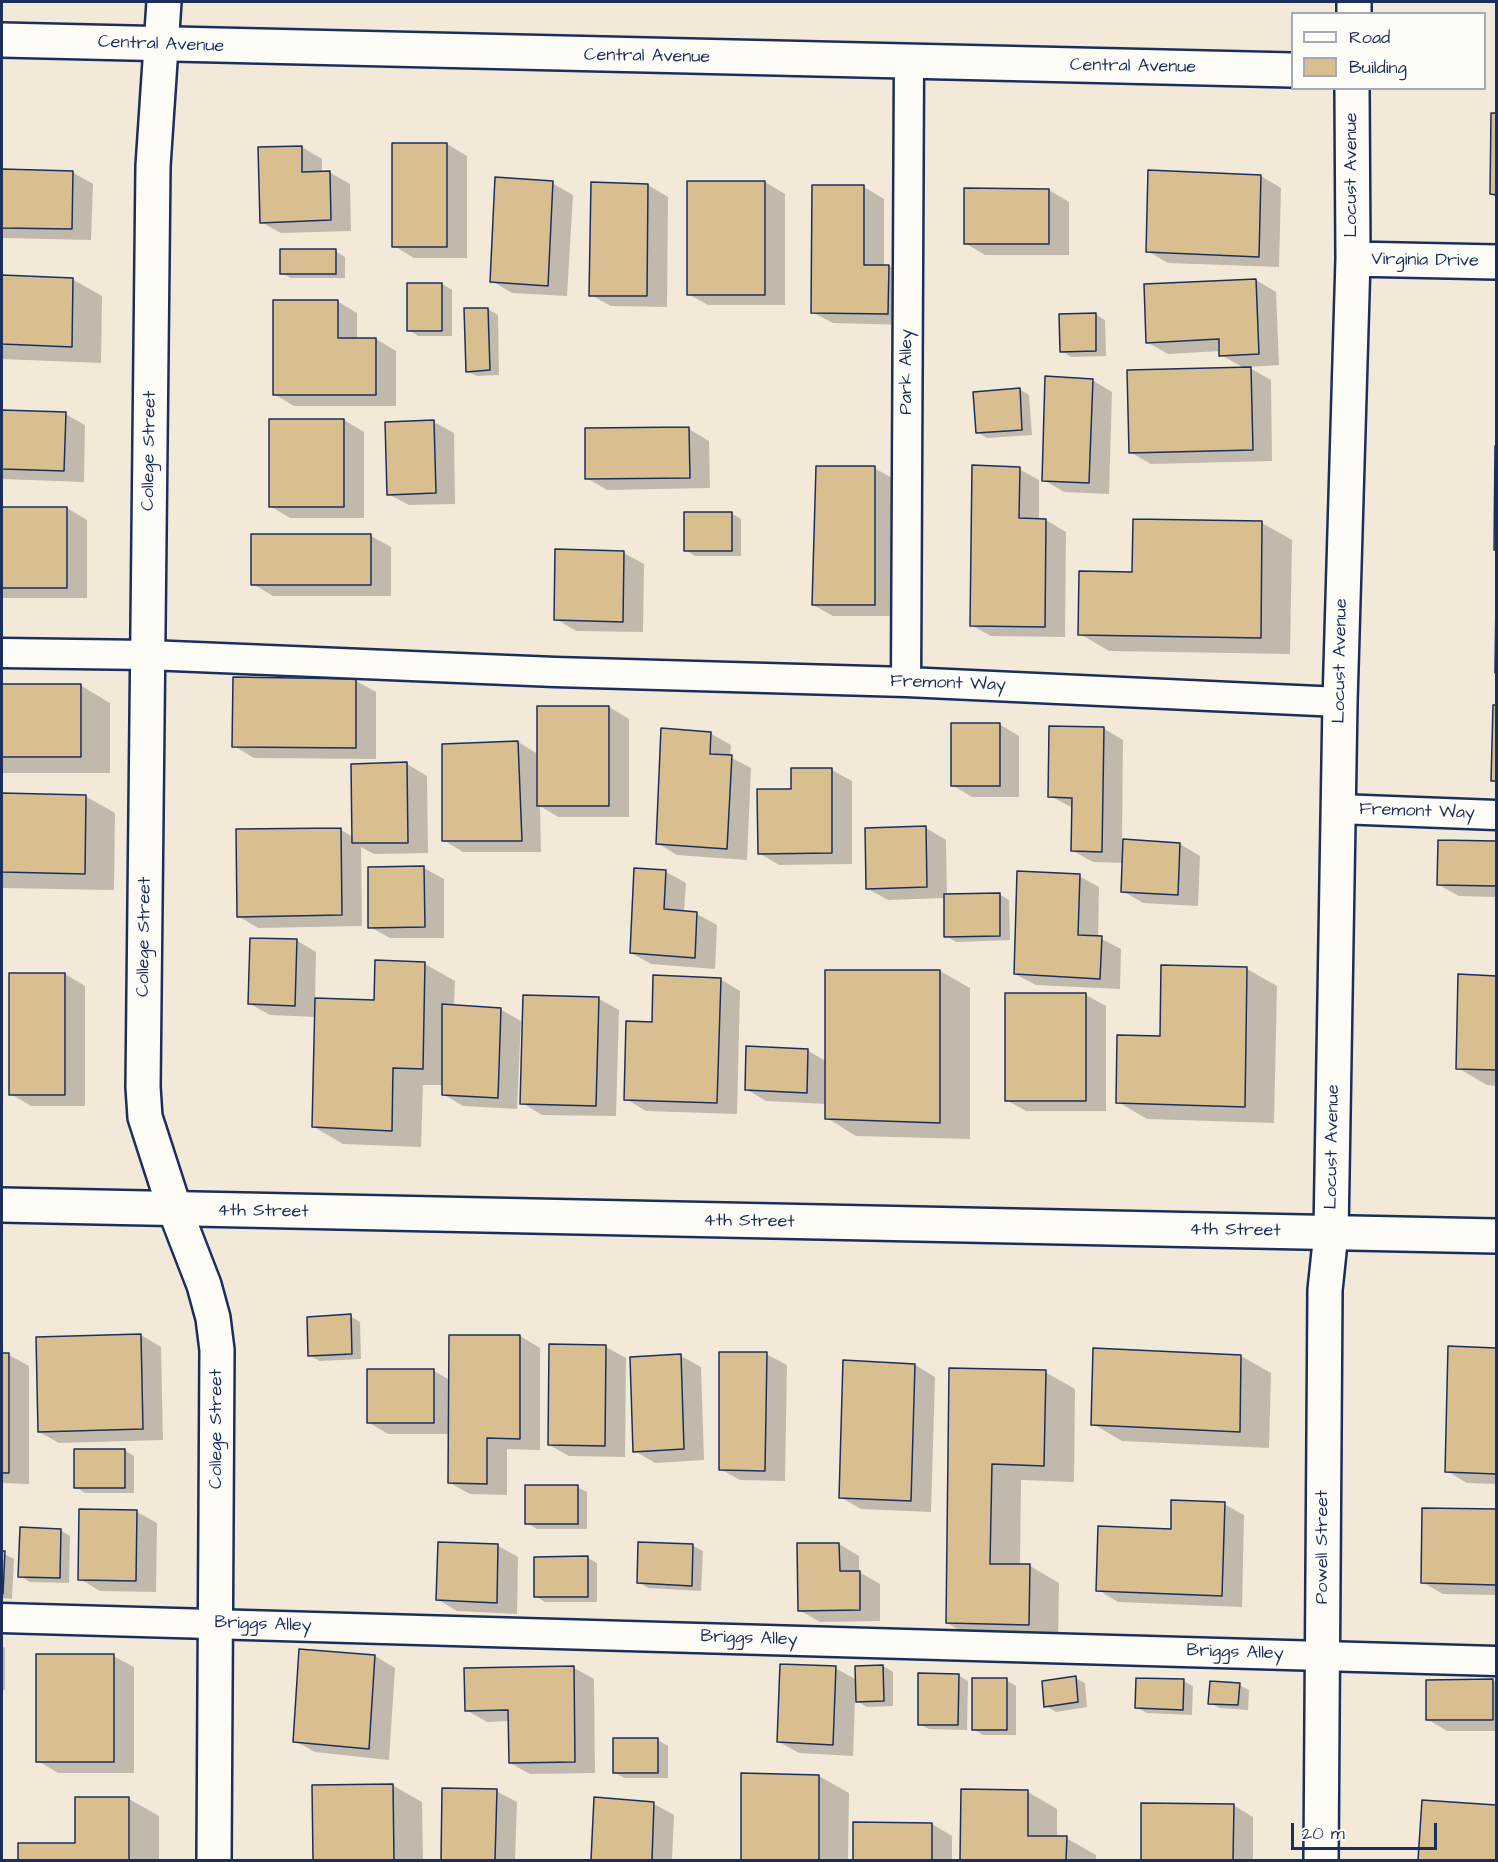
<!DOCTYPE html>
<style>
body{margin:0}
#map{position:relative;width:1498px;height:1862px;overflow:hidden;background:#f2e9d8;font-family:"Architects Daughter",sans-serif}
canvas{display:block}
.frame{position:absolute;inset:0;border:3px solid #1b2f5e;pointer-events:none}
.legend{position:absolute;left:1291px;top:12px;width:195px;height:78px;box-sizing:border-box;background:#fdfcf7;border:2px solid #a3aaba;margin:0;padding:8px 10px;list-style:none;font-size:18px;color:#1b2f5e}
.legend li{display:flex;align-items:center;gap:12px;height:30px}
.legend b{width:30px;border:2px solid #a3aaba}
.scale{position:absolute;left:1291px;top:1823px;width:146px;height:27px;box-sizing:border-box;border:3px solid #1b2f5e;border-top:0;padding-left:8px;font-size:18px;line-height:21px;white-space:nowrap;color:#1b2f5e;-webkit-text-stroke:4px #fdfcf7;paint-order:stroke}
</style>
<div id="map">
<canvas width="1498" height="1862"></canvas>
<div class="frame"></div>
<ul class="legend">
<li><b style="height:8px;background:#fdfcf7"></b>Road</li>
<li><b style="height:16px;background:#d9be8f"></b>Building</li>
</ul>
<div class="scale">20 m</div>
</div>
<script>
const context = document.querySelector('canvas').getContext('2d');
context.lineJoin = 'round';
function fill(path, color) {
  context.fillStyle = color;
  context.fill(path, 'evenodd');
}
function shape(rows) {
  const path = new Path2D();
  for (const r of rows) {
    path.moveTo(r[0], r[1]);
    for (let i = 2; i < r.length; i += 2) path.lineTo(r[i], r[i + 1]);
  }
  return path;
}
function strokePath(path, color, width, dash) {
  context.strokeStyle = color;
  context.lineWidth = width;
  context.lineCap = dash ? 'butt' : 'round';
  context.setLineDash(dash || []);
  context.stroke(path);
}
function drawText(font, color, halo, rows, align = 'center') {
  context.font = font + ' "Architects Daughter",sans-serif';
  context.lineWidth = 4.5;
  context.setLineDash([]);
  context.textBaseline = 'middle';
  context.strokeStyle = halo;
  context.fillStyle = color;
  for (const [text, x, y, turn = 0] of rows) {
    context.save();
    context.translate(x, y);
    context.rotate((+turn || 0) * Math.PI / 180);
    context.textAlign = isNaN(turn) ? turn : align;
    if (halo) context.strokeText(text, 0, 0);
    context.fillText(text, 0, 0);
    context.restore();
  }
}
fill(shape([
 [1493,114,1496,114,1496,196,1491,194],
 [394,144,447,144,467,156,467,258,414,258,394,246],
 [302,147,322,159,322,173,329,172,350,184,351,231,281,233,261,222,260,149],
 [2,170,72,172,93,184,91,240,2,238],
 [1261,176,1281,188,1279,267,1168,263,1147,251],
 [688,182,765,182,785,194,785,305,708,305,688,294],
 [552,183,573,195,567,296,512,293,492,281],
 [648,185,668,197,667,307,611,306,591,295],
 [864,187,884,199,884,266,889,266,909,278,908,325,833,323,812,312],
 [1049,190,1069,202,1069,255,985,255,965,243],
 [335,251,345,257,345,278,291,278,281,273],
 [2,277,72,279,102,296,101,363,2,359],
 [1256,280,1276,292,1279,365,1248,367,1271,380,1272,461,1151,464,1130,452,1244,368,1221,355,1221,351,1168,354,1147,342,1145,286],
 [442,284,452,290,452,336,418,336,409,330],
 [337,301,357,313,357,339,376,339,396,351,396,406,294,406,274,394],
 [488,309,498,315,499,375,477,376,467,371,465,310],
 [1095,314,1105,320,1106,356,1071,357,1062,351],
 [1092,380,1112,392,1109,494,1064,492,1044,480],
 [1019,389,1029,395,1032,435,987,438,977,432],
 [2,412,65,414,85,425,84,482,2,479],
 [344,420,364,432,364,518,290,518,270,506],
 [434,422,454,433,455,504,409,505,388,494,387,423],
 [689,429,709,441,710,488,607,490,587,478],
 [1496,455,1496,550,1495,550],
 [874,468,894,479,894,616,833,616,813,605],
 [1019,469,1039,480,1039,520,1046,520,1066,532,1065,637,991,636,971,625],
 [2,508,67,508,87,520,87,598,2,598],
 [731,513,741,519,741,556,695,556,686,550],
 [1262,523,1292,540,1290,654,1109,651,1080,634,1134,574],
 [371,536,391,547,391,596,273,596,253,584],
 [624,553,644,564,643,632,576,631,556,619],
 [234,679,356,681,376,692,376,759,254,758,234,746],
 [2,685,80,685,110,703,110,773,2,773],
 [609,707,629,719,629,817,558,817,540,806,541,852,463,852,443,840,518,742,538,754],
 [1494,707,1496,707,1496,782,1493,780],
 [999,724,1019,736,1019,797,972,797,952,785],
 [1103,728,1123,740,1122,841,1180,844,1200,856,1198,906,1143,903,1123,891,1124,863,1093,862,1073,851,1073,808,1050,796],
 [710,733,731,745,730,757,751,768,747,860,677,855,657,843],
 [407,764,427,776,428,853,374,854,361,847,362,926,258,928,238,916,238,830,341,830,353,837],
 [792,770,832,770,852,781,852,864,779,865,759,853,792,791],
 [2,795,85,796,115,813,114,890,2,888],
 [926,828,946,840,947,896,999,894,1009,900,1010,940,956,942,946,936,945,898,888,900,868,889],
 [1439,842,1496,843,1496,897,1459,896,1439,885],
 [424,868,444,879,444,938,390,938,370,927],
 [666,872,686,883,684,912,697,914,717,925,715,969,651,964,631,953],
 [1079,876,1099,887,1098,937,1121,949,1120,989,1036,985,1015,974],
 [296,940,316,952,315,999,375,1001,425,964,455,981,454,1007,500,1009,521,1021,517,1109,463,1106,443,1094,443,1085,423,1085,421,1147,343,1144,314,1127,316,1017,270,1015,250,1004],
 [1247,969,1277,986,1274,1123,1147,1119,1118,1102,1161,1038],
 [940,971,970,988,970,1139,856,1136,827,1118,827,1104,766,1101,746,1089,807,1050,827,1062],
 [65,974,85,986,85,1106,31,1106,11,1094],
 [1460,976,1496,977,1496,1086,1487,1085,1458,1068],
 [720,979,740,991,737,1114,646,1111,626,1099,654,1024],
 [1086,995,1106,1006,1106,1111,1026,1111,1006,1100],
 [599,999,619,1010,616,1116,542,1115,522,1103],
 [350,1316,360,1322,361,1359,320,1361,310,1356],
 [141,1335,161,1347,163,1440,59,1443,39,1432],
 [520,1336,540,1348,540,1450,507,1449,507,1495,470,1494,450,1483,450,1434,388,1434,368,1422,368,1371,434,1371,450,1380],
 [606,1347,626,1358,625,1457,569,1456,549,1445],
 [1450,1347,1496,1350,1496,1484,1467,1483,1447,1471],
 [1095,1350,1241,1356,1271,1373,1269,1448,1122,1441,1093,1424],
 [766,1354,787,1365,785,1481,740,1480,720,1469],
 [2,1355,9,1355,29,1366,29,1484,2,1483],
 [681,1356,701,1367,704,1460,655,1463,635,1451],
 [915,1365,935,1377,931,1512,861,1509,840,1497],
 [951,1369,1045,1372,1075,1389,1074,1482,1021,1480,1020,1566,1030,1566,1059,1583,1058,1641,977,1640,947,1623],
 [124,1450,134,1456,134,1493,85,1493,76,1487],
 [577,1487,587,1492,587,1529,537,1529,527,1523],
 [1224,1504,1244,1515,1242,1607,1118,1602,1098,1590],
 [1423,1509,1496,1511,1496,1595,1443,1594,1422,1582],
 [137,1512,157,1523,156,1592,100,1591,80,1579],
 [60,1530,70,1536,69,1583,30,1582,20,1576],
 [839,1544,859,1556,859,1572,880,1584,880,1621,820,1622,799,1610],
 [498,1546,518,1557,517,1614,457,1611,437,1599],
 [693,1546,703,1551,701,1591,648,1588,638,1582],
 [2,1553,14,1559,12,1599,2,1598],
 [588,1558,597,1563,597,1602,545,1602,535,1596],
 [2,1646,5,1648,5,1690,2,1690],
 [113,1656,134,1667,134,1773,58,1773,38,1761],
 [375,1656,395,1668,389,1760,315,1752,295,1741],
 [883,1666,893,1672,893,1706,867,1707,855,1700,853,1756,799,1753,779,1742,835,1668,857,1680],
 [574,1668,594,1679,595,1773,530,1774,510,1763,510,1721,487,1722,466,1710],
 [958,1675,968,1681,967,1730,929,1729,919,1724],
 [1075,1678,1085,1683,1087,1707,1056,1712,1046,1706],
 [1006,1680,1016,1686,1016,1735,983,1735,973,1729],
 [1183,1681,1193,1686,1192,1715,1147,1713,1137,1708],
 [1493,1681,1496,1683,1496,1731,1447,1731,1427,1719],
 [1239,1685,1249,1690,1248,1710,1220,1708,1210,1703],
 [658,1740,668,1746,668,1778,624,1778,614,1772],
 [743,1775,819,1776,849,1793,848,1860,742,1860],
 [392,1785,422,1802,423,1860,314,1860,314,1787],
 [444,1789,496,1791,517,1802,515,1860,442,1860],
 [962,1791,1028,1792,1057,1809,1057,1838,1066,1838,1096,1855,1096,1860,961,1860],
 [77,1799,129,1799,159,1816,159,1860,20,1860,20,1844,77,1844],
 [595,1799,654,1804,674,1815,672,1860,592,1860],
 [1424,1801,1496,1806,1496,1860,1420,1860],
 [1143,1805,1233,1805,1253,1817,1253,1860,1143,1860],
 [855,1823,932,1824,952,1836,952,1860,855,1860]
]), '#0003');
const building = shape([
 [1491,113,1496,113,1496,195,1490,194,1491,113],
 [392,143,447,143,447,247,392,247,392,143],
 [302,146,302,172,330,171,331,220,260,223,258,147,302,146],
 [2,169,73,171,72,229,2,228,2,169],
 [1148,170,1261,175,1259,257,1146,252,1148,170],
 [495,177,553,181,548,286,490,282,495,177],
 [687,181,765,181,765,295,687,295,687,181],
 [591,182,648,184,647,296,589,296,591,182],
 [812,185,864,185,864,265,889,265,888,314,811,313,812,185],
 [964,188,1049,189,1049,244,964,244,964,188],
 [280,249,336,249,336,274,280,274,280,249],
 [2,275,73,278,72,347,2,344,2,275],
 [1256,279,1259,354,1219,356,1219,339,1146,343,1144,284,1256,279],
 [407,283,442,283,442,331,407,331,407,283],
 [273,300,338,300,338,338,376,338,376,395,273,395,273,300],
 [464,308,488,308,490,370,466,372,464,308],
 [1096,313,1096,351,1060,352,1059,314,1096,313],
 [1251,367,1253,450,1129,453,1127,370,1251,367],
 [1045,376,1093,379,1089,483,1042,481,1045,376],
 [1020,388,1022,430,976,433,973,392,1020,388],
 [2,410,66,412,64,471,2,469,2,410],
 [269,419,344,419,344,507,269,507,269,419],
 [434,420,436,493,387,495,385,422,434,420],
 [689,427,690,478,585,479,585,428,689,427],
 [1495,446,1496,446,1496,550,1494,550,1495,446],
 [972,465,1020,467,1019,518,1046,519,1045,627,970,626,972,465],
 [816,466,875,466,875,605,812,605,816,466],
 [2,507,67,507,67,588,2,588,2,507],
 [684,512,732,512,732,551,684,551,684,512],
 [1133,519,1262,521,1261,638,1078,635,1079,571,1132,572,1133,519],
 [251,534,371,534,371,585,251,585,251,534],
 [555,549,624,551,623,622,554,620,555,549],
 [1496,597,1496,673,1495,673,1496,597],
 [233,677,356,679,356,748,232,747,233,677],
 [2,684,81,684,81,757,2,757,2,684],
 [1493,705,1496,705,1496,781,1491,781,1493,705],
 [537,706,609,706,609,806,537,806,537,706],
 [951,723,1000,723,1000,786,951,786,951,723],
 [1049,726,1104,727,1102,852,1071,851,1072,798,1048,797,1049,726],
 [661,728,711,732,710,754,732,755,727,849,656,844,661,728],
 [518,741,522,841,442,841,442,744,518,741],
 [407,762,408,843,352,843,351,764,407,762],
 [791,768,832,768,832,853,758,854,757,789,791,789,791,768],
 [2,793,86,795,85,874,2,872,2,793],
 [926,826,927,887,866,889,865,828,926,826],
 [341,828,342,915,237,917,236,829,341,828],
 [1123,839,1180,843,1178,895,1121,892,1123,839],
 [1438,840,1496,841,1496,886,1437,885,1438,840],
 [424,866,425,927,368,928,368,867,424,866],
 [634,868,666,870,664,909,697,912,695,958,630,953,634,868],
 [1017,871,1080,874,1078,935,1102,936,1100,979,1014,974,1017,871],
 [1000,893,1000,936,944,937,944,894,1000,893],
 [250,938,297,939,295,1006,248,1004,250,938],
 [375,960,425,962,423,1069,393,1068,392,1131,312,1127,315,998,374,1000,375,960],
 [1161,965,1247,967,1245,1107,1116,1103,1117,1035,1160,1036,1161,965],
 [825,970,940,970,940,1123,825,1119,825,970],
 [9,973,65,973,65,1095,9,1095,9,973],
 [1458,974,1496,976,1496,1070,1456,1069,1458,974],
 [653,975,721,978,717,1103,624,1100,626,1021,652,1022,653,975],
 [1005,993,1086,993,1086,1101,1005,1101,1005,993],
 [523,995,599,997,596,1106,520,1104,523,995],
 [442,1004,501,1008,498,1098,442,1095,442,1004],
 [746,1046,808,1049,807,1093,745,1090,746,1046],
 [351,1314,352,1354,308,1356,307,1317,351,1314],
 [141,1334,143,1429,38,1432,36,1337,141,1334],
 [449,1335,520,1335,520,1439,487,1438,487,1484,448,1483,449,1335],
 [549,1344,606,1345,605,1446,548,1445,549,1344],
 [1448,1346,1496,1348,1496,1474,1445,1472,1448,1346],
 [1093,1348,1241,1355,1240,1432,1091,1425,1093,1348],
 [719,1352,767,1352,765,1471,719,1470,719,1352],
 [2,1353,9,1353,9,1473,2,1473,2,1353],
 [681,1354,684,1449,633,1452,630,1357,681,1354],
 [843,1360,915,1364,911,1501,839,1498,843,1360],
 [949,1368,1046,1370,1044,1466,992,1464,990,1564,1030,1564,1029,1625,946,1623,949,1368],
 [367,1369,434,1369,434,1423,367,1423,367,1369],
 [74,1449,125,1449,125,1488,74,1488,74,1449],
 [525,1485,578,1485,578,1524,525,1524,525,1485],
 [1171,1500,1225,1502,1222,1596,1096,1591,1098,1526,1171,1529,1171,1500],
 [1422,1508,1496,1509,1496,1585,1421,1583,1422,1508],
 [79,1509,137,1510,136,1581,78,1580,79,1509],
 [20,1527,61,1529,60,1578,18,1577,20,1527],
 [438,1542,498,1544,497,1603,436,1600,438,1542],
 [638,1542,693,1544,692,1586,637,1583,638,1542],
 [797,1543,839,1543,840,1571,860,1571,860,1610,798,1611,797,1543],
 [2,1551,5,1551,3,1594,2,1594,2,1551],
 [588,1556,588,1597,534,1597,534,1557,588,1556],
 [299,1649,375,1655,369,1749,293,1742,299,1649],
 [36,1654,114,1654,114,1762,36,1762,36,1654],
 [780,1664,836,1666,833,1745,777,1742,780,1664],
 [883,1665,884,1701,856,1702,855,1666,883,1665],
 [574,1666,575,1762,509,1763,508,1710,465,1711,464,1668,574,1666],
 [918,1673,959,1674,958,1725,918,1725,918,1673],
 [1076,1676,1078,1702,1044,1707,1042,1681,1076,1676],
 [972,1678,1007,1678,1007,1730,972,1730,972,1678],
 [1136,1678,1184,1679,1183,1710,1135,1708,1136,1678],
 [1493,1679,1493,1720,1426,1720,1426,1680,1493,1679],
 [1210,1681,1240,1683,1238,1705,1208,1704,1210,1681],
 [613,1738,658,1738,658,1773,613,1773,613,1738],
 [741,1773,819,1775,819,1860,741,1860,741,1773],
 [393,1784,394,1860,313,1860,312,1785,393,1784],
 [442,1788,497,1789,495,1860,441,1860,442,1788],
 [961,1789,1028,1790,1028,1836,1067,1836,1066,1860,960,1860,961,1789],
 [75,1797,129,1797,129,1860,18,1860,18,1843,75,1843,75,1797],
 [594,1797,654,1802,652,1860,591,1860,594,1797],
 [1422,1800,1496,1805,1496,1860,1418,1860,1422,1800],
 [1141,1803,1234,1804,1233,1860,1141,1860,1141,1803],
 [853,1822,932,1823,932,1860,853,1860,853,1822]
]);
fill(building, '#d9be8f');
strokePath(building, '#1b2f5e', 1.5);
const service = shape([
 [2,653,148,655,555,672,906,682,1340,702],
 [906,682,909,63],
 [1338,809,1496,815],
 [2,1618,1496,1661]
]);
const minor = shape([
 [164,2,153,166,143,1087,145,1117,175,1210,204,1285,213,1318,217,1350,214,1860],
 [1354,14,1354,2],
 [1353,259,1496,262],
 [1321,1860,1325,1290,1331,1233,1340,702,1353,259,1352,88]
]);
const tertiary = shape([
 [2,40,1292,70]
]);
const secondary = shape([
 [2,1205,1496,1236]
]);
strokePath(service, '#1b2f5e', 33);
strokePath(minor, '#1b2f5e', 38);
strokePath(tertiary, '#1b2f5e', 38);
strokePath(secondary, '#1b2f5e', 38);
strokePath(service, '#fdfcf7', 28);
strokePath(minor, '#fdfcf7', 33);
strokePath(tertiary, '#fdfcf7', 33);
strokePath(secondary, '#fdfcf7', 33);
drawText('18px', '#1b2f5e', '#fdfcf7', [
 ["Central Avenue",161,45,2],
 ["Central Avenue",647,57,1],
 ["Central Avenue",1133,67,1],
 ["Locust Avenue",1352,175,-90],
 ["Virginia Drive",1425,261,1],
 ["Park Alley",907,372,-90],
 ["College Street",150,451,-89],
 ["Locust Avenue",1341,661,-89],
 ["Fremont Way",948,684,2],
 ["Fremont Way",1417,812,2],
 ["College Street",145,937,-89],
 ["Locust Avenue",1333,1147,-89],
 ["4th Street",263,1212,1],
 ["4th Street",749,1222,1],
 ["4th Street",1235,1231,1],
 ["College Street",217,1429,-90],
 ["Powell Street",1323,1547,-90],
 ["Briggs Alley",263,1625,2],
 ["Briggs Alley",749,1639,2],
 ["Briggs Alley",1235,1653,2]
]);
</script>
